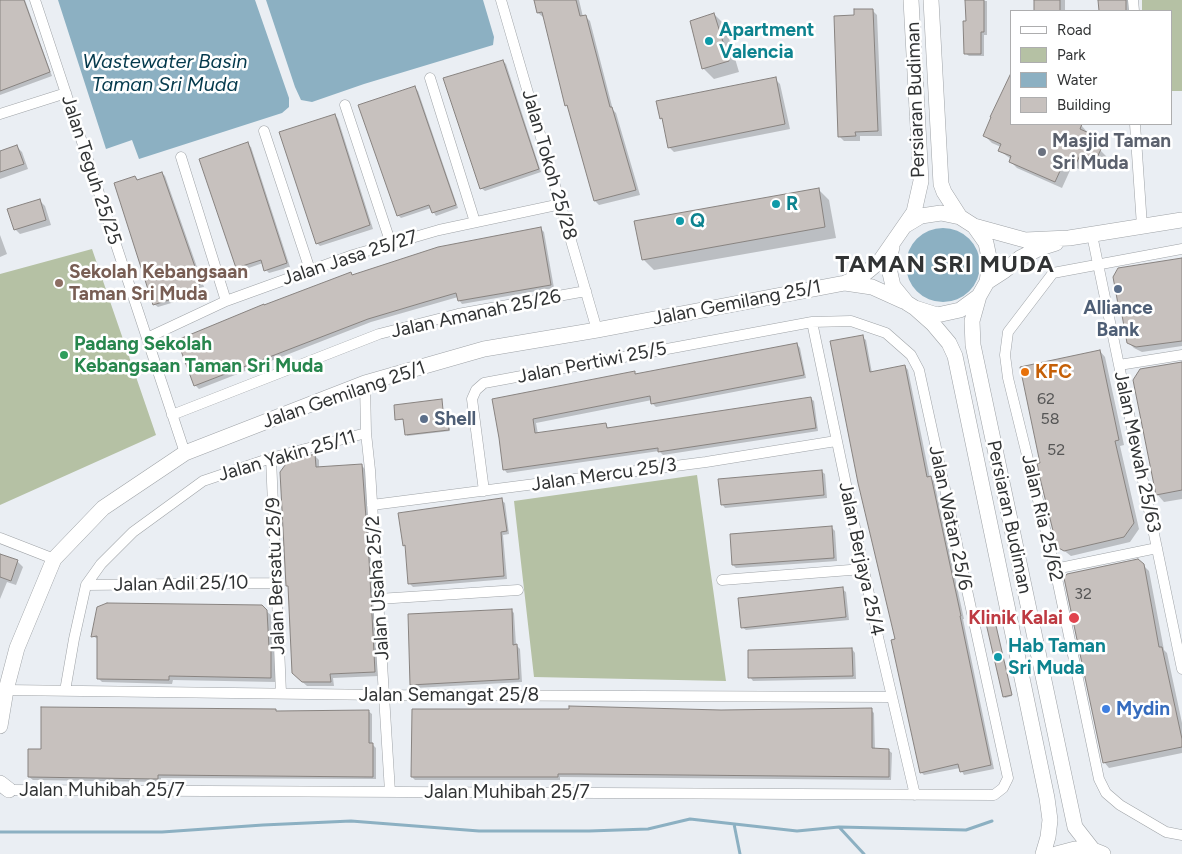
<!DOCTYPE html>
<style>
body{margin:0}
#map{position:relative;width:1182px;height:854px;overflow:hidden;background:#eaeef3;font-family:Figtree,sans-serif}
canvas{display:block}
.legend{position:absolute;left:1010px;top:10px;width:162px;height:115px;box-sizing:border-box;background:#fff;border:1px solid #adadae;margin:0;padding:6px 9px;list-style:none;font-size:15px;color:#313334}
.legend li{display:flex;align-items:center;gap:10px;height:25px}
.legend b{width:25px;border:1px solid #adadae}
</style>
<div id="map">
<canvas width="1182" height="854"></canvas>
<ul class="legend">
<li><b style="height:6px;background:#fff"></b>Road</li>
<li><b style="height:14px;background:#b5c1a4"></b>Park</li>
<li><b style="height:14px;background:#8cb0c2"></b>Water</li>
<li><b style="height:14px;background:#c7c1be"></b>Building</li>
</ul>
</div>
<script>
const context = document.querySelector('canvas').getContext('2d');
context.lineJoin = 'round';
function fill(path, color) {
  context.fillStyle = color;
  context.fill(path, 'evenodd');
}
function shape(rows) {
  const path = new Path2D();
  for (const r of rows) {
    if (r.length === 3) {
      path.moveTo(r[0] + r[2], r[1]);
      path.arc(r[0], r[1], r[2], 0, 2 * Math.PI);
      continue;
    }
    path.moveTo(r[0], r[1]);
    for (let i = 2; i < r.length; i += 2) path.lineTo(r[i], r[i + 1]);
  }
  return path;
}
function strokePath(path, color, width, dash) {
  context.strokeStyle = color;
  context.lineWidth = width;
  context.lineCap = dash ? 'butt' : 'round';
  context.setLineDash(dash || []);
  context.stroke(path);
}
function drawText(font, color, halo, rows, align = 'center') {
  context.font = font + ' Figtree,sans-serif';
  context.lineWidth = 5;
  context.setLineDash([]);
  context.textBaseline = 'middle';
  context.strokeStyle = halo;
  context.fillStyle = color;
  for (const [text, x, y, turn = 0] of rows) {
    context.save();
    context.translate(x, y);
    context.rotate((+turn || 0) * Math.PI / 180);
    context.textAlign = isNaN(turn) ? turn : align;
    if (halo) context.strokeText(text, 0, 0);
    context.fillText(text, 0, 0);
    context.restore();
  }
}
fill(shape([
 [1142,0,1182,0,1182,91,1171,91,1171,11,1142,11],
 [92,249,156,435,0,505,0,274],
 [697,475,726,681,534,677,514,501]
]), '#b5c1a4');
fill(shape([
 [58,0,255,0,289,98,289,107,282,113,139,159,132,140,106,149],
 [266,0,483,0,494,37,493,45,364,84,312,102,301,100,295,87],
 [943,265,37]
]), '#8cb0c2');
fill(shape([
 [0,0,25,0,52,76,0,95],
 [535,0,579,0,583,17,585,16,590,21,613,110,616,113,640,195,599,205,595,201,569,108,566,105,544,17,543,17,538,13],
 [966,0,987,1,987,35,984,35,984,56,969,56,965,53,968,23],
 [1035,0,1065,0,1065,11,1035,11],
 [1100,0,1131,0,1131,11,1100,11],
 [872,10,877,15,882,136,860,136,860,141,844,141,839,136,855,17],
 [714,14,725,25,739,72,714,79,703,68],
 [503,61,506,64,541,172,485,191,481,188],
 [775,79,780,84,790,129,674,152,669,147,664,121,661,118],
 [415,88,418,91,458,208,436,216,431,208,401,218,398,215],
 [335,115,338,119,373,229,320,246,317,243],
 [1011,124,1078,124,1081,125,1095,141,1092,147,1100,150,1107,157,1103,168,1087,161,1083,171,1072,166,1062,188,1017,168,1010,161,1011,159,1000,151,1001,147,992,143,985,136],
 [247,144,251,147,290,267,269,273,266,270,263,263,240,271,237,268],
 [17,147,22,152,28,169,0,179,0,153],
 [162,173,165,176,204,287,176,297,178,301,158,307,154,304,135,177,139,181],
 [818,189,829,200,836,238,654,270,643,259],
 [40,201,45,206,51,225,20,234,15,229],
 [541,229,544,232,554,288,462,304,459,300,458,297,371,322,199,389,196,386,179,341,353,276],
 [0,235,7,254,0,257],
 [1182,259,1182,346,1142,352,1134,348,1128,342,1122,306,1119,304],
 [862,337,866,340,872,373,905,366,908,370,930,478,934,481,964,619,963,619,994,769,964,775,960,768,924,775,921,772,896,640],
 [797,344,800,348,806,378,656,407,653,404,652,400,536,423,538,434,605,424,609,429,810,398,814,401,818,431,663,455,659,451,507,473,504,469,493,400,634,373,637,375],
 [1100,351,1105,357,1124,445,1120,446,1139,529,1130,542,1071,556,1058,546,1042,464],
 [1182,363,1182,499,1164,502,1157,494],
 [441,401,445,422,449,423,450,431,407,436,404,420,396,419],
 [314,455,319,460,319,468,361,465,366,470,379,676,333,678,334,686,307,686,298,678,289,588,287,585],
 [821,471,825,474,827,498,725,508,722,504],
 [501,500,505,503,509,534,503,535,507,579,413,587,409,583,406,548,404,545],
 [831,527,835,531,837,561,736,568,733,565],
 [0,555,17,561,23,567,16,585,7,582,0,599],
 [1143,565,1149,571,1164,650,1167,653,1182,723,1182,753,1109,768,1104,762],
 [842,589,846,592,849,620,746,630,742,627],
 [511,610,514,613,516,645,520,649,522,682,415,688,412,684],
 [266,611,271,615,273,651,275,653,275,682,173,680,172,684,102,682,98,678,99,640,93,636],
 [994,619,1012,696,1005,698,1004,696],
 [852,649,855,653,856,679,753,681,750,677],
 [871,710,874,713,875,750,888,750,892,753,891,780,560,777,560,780,415,780,412,777,721,711],
 [368,711,372,714,372,744,376,748,376,779,161,778,161,782,33,780,29,777,277,712]
]), '#0003');
strokePath(shape([
 [734,824,740,854],
 [839,827,864,854],
 [0,832,162,832,263,825,351,821,479,831,589,831,648,829,690,819,797,831,839,827,966,830,992,821]
]), '#8cb0c2', 3);
const building = shape([
 [0,0,24,0,50,72,0,91,0,0],
 [534,0,576,0,580,16,586,15,610,107,612,107,636,190,594,201,567,105,565,106,542,12,537,13,534,0],
 [965,0,984,0,984,32,981,32,981,54,964,54,963,21,966,21,965,0],
 [1034,0,1060,0,1060,11,1034,11,1034,0],
 [1098,0,1126,0,1126,11,1099,11,1098,0],
 [854,9,873,9,878,131,855,132,856,136,838,137,834,16,854,15,854,9],
 [714,13,729,61,702,69,690,21,714,13],
 [503,60,539,169,480,189,443,78,503,60],
 [1011,73,1011,124,1082,124,1080,129,1089,133,1084,142,1101,149,1095,162,1080,155,1076,164,1065,160,1055,182,1009,162,1011,156,998,151,1001,144,983,136,991,117,990,117,1011,73],
 [776,77,785,124,668,148,662,118,660,119,656,101,776,77],
 [415,86,456,205,432,213,429,205,397,216,358,105,415,86],
 [335,114,370,225,316,244,279,132,335,114],
 [248,142,287,263,264,271,261,260,236,268,199,159,248,142],
 [17,145,24,164,0,172,0,151,17,145],
 [162,172,201,284,174,294,175,298,153,305,114,183,135,176,137,180,162,172],
 [819,188,825,227,642,260,634,221,819,188],
 [40,199,46,220,14,230,7,209,40,199],
 [541,227,551,285,458,301,456,293,425,302,368,319,194,386,177,340,264,304,264,305,351,272,352,275,438,247,541,227],
 [1182,258,1182,341,1136,347,1127,343,1120,304,1118,304,1113,277,1118,268,1182,258],
 [863,335,870,372,905,365,927,477,931,476,961,616,960,616,991,765,960,772,958,764,920,773,891,640,895,639,858,483,830,341,863,335],
 [797,343,804,375,651,404,650,396,533,419,535,433,606,423,607,428,811,397,816,428,658,452,658,448,503,470,499,438,492,399,635,371,635,374,797,343],
 [1100,350,1119,440,1115,441,1134,523,1124,537,1064,551,1057,547,1040,478,1037,463,1040,463,1020,367,1100,350],
 [1182,362,1182,490,1156,495,1133,380,1140,369,1182,362],
 [442,399,444,421,448,421,449,430,405,435,403,419,395,420,394,405,442,399],
 [315,454,316,467,362,464,369,559,375,672,330,674,331,682,302,682,292,673,288,586,286,586,280,472,288,461,315,454],
 [822,470,824,495,721,505,718,479,822,470],
 [502,498,507,531,501,532,504,576,408,584,405,545,403,546,398,513,502,498],
 [832,526,834,558,732,565,730,534,832,526],
 [0,554,18,560,11,581,0,577,0,554],
 [1138,559,1144,564,1159,647,1162,647,1182,739,1182,747,1103,763,1064,578,1067,574,1138,559],
 [843,587,846,617,741,628,738,598,843,587],
 [107,603,262,605,267,610,269,648,271,648,271,678,169,676,169,680,97,679,97,636,91,637,97,607,107,603],
 [512,609,513,645,517,644,519,679,410,685,408,614,512,609],
 [994,617,1012,695,1003,697,985,619,994,617],
 [852,648,853,676,748,678,748,650,852,648],
 [569,706,721,710,872,708,872,748,889,749,889,777,579,774,558,774,558,777,411,777,412,709,569,709,569,706],
 [41,707,276,709,276,711,369,710,369,743,373,743,373,777,158,775,158,779,28,777,28,749,41,749,41,707]
]);
fill(building, '#c7c1be');
strokePath(building, '#888380', 1);
const street = shape([
 [35,0,185,453],
 [501,0,597,330],
 [1133,0,1134,11],
 [430,78,475,222],
 [345,105,391,244],
 [0,114,66,93],
 [1135,124,1142,226],
 [264,131,310,270],
 [181,157,226,301],
 [1092,235,1182,669],
 [1182,249,1053,273,1008,332,1005,355,1008,378,1055,569,1099,779,1106,793,1120,805,1166,832,1182,835],
 [812,322,878,637,915,795],
 [147,338,226,301,353,255,439,230,561,204],
 [1119,365,1182,355],
 [365,383,366,433,370,470,390,792],
 [172,415,379,334,458,314,586,291],
 [271,458,281,693],
 [372,505,706,462,836,441],
 [0,538,54,559],
 [1055,569,1157,548],
 [722,580,863,569],
 [86,585,276,583],
 [378,599,518,590],
 [6,690,384,695,891,697],
 [65,691,74,639,86,585,101,564,133,532,203,481,271,458,366,433],
 [9,790,994,795,1003,788,1008,778,919,370,911,355,886,333,851,321,812,322,484,383,476,390,472,399,484,491]
]);
const secondary = shape([
 [931,0,941,184,944,192,960,217],
 [974,226,1025,240,1069,238,1182,220],
 [892,247,888,264,893,286,907,303,915,308,937,315,960,310,979,296,987,282,990,262,986,243,974,226,960,217,941,213,921,216,906,225],
 [987,282,1004,271,1020,258,1040,248,1056,243],
 [845,283,872,287,903,301],
 [979,296,972,321,973,345,1075,827,1093,850],
 [915,308,933,324,949,343,955,356,1047,798,1050,820,1048,837,1043,854],
 [0,726,6,690,17,648,54,559,103,508,185,453,365,383,484,349,597,330,845,283,862,276,880,261,914,212,921,181,911,0],
 [0,783,9,790],
 [1056,854,1075,849,1093,850,1103,854]
]);
strokePath(street, '#9fa3a7', 11);
strokePath(secondary, '#9fa3a7', 16);
strokePath(street, '#fff', 10);
strokePath(secondary, '#fff', 15);
for (const [x, y, r, color] of [
 [709,41,5,"#0f9aa8"],
 [1042,152,5,"#6b7280"],
 [776,204,5,"#0f9aa8"],
 [680,221,5,"#0f9aa8"],
 [59,283,5,"#8d6e63"],
 [1118,289,5,"#5c6f8a"],
 [64,355,5,"#2e9e5b"],
 [1025,372,5,"#e8710a"],
 [424,419,5,"#5c6f8a"],
 [1074,618,6,"#e0444e"],
 [998,657,5,"#0f9aa8"],
 [1106,709,5,"#3f7fe0"]
]) {
  const dot = new Path2D();
  dot.arc(x, y, r, 0, 2 * Math.PI);
  context.fillStyle = color;
  context.fill(dot);
  strokePath(dot, '#fff', 2);
}
drawText('16px', '#565656', null, [
 ["62",1046,399],
 ["58",1050,419],
 ["52",1056,450],
 ["32",1083,594]
]);
drawText('bold 19px', '#0d838f', '#fff', [
 ["Apartment",719,30],
 ["Valencia",719,52],
 ["R",786,204],
 ["Q",690,221],
 ["Hab Taman",1008,646],
 ["Sri Muda",1008,668]
], 'left');
drawText('19px', '#313334', '#fff', [
 ["Persiaran Budiman",916,100,-92],
 ["Jalan Tokoh 25/28",549,165,74],
 ["Jalan Teguh 25/25",91,170,72],
 ["Jalan Jasa 25/27",350,258,-18],
 ["Jalan Gemilang 25/1",737,303,-11],
 ["Jalan Amanah 25/26",476,314,-12],
 ["Jalan Pertiwi 25/5",592,363,-11],
 ["Jalan Gemilang 25/1",344,395,-19],
 ["Jalan Mewah 25/63",1137,452,78],
 ["Jalan Yakin 25/11",287,456,-16],
 ["Jalan Mercu 25/3",604,475,-8],
 ["Persiaran Budiman",1009,517,78],
 ["Jalan Watan 25/6",950,518,78],
 ["Jalan Ria 25/62",1042,518,77],
 ["Jalan Berjaya 25/4",861,559,78],
 ["Jalan Bersatu 25/9",276,576,-92],
 ["Jalan Adil 25/10",181,584,-1],
 ["Jalan Usaha 25/2",378,588,-94],
 ["Jalan Semangat 25/8",449,695],
 ["Jalan Muhibah 25/7",102,790],
 ["Jalan Muhibah 25/7",507,792]
]);
drawText('bold 19px', '#5b616d', '#fff', [
 ["Masjid Taman",1052,141],
 ["Sri Muda",1052,163]
], 'left');
drawText('bold 19px', '#785e54', '#fff', [
 ["Sekolah Kebangsaan",69,272],
 ["Taman Sri Muda",69,294]
], 'left');
drawText('bold 19px', '#4e5e75', '#fff', [
 ["Alliance",1118,308],
 ["Bank",1118,330],
 ["Shell",434,419,"left"]
]);
drawText('bold 19px', '#27864d', '#fff', [
 ["Padang Sekolah",74,344],
 ["Kebangsaan Taman Sri Muda",74,366]
], 'left');
drawText('bold 19px', '#c56008', '#fff', [
 ["KFC",1035,372]
], 'left');
drawText('bold 19px', '#be3a42', '#fff', [
 ["Klinik Kalai",1063,618]
], 'right');
drawText('bold 19px', '#366cbe', '#fff', [
 ["Mydin",1116,709]
], 'left');
drawText('italic 20px', '#04394c', '#fff', [
 ["Wastewater Basin",165,62],
 ["Taman Sri Muda",165,85]
]);
context.letterSpacing = '1px';
drawText('bold 24px', '#313334', '#fff', [
 ["TAMAN SRI MUDA",945,265]
]);
context.letterSpacing = '0px';
</script>
